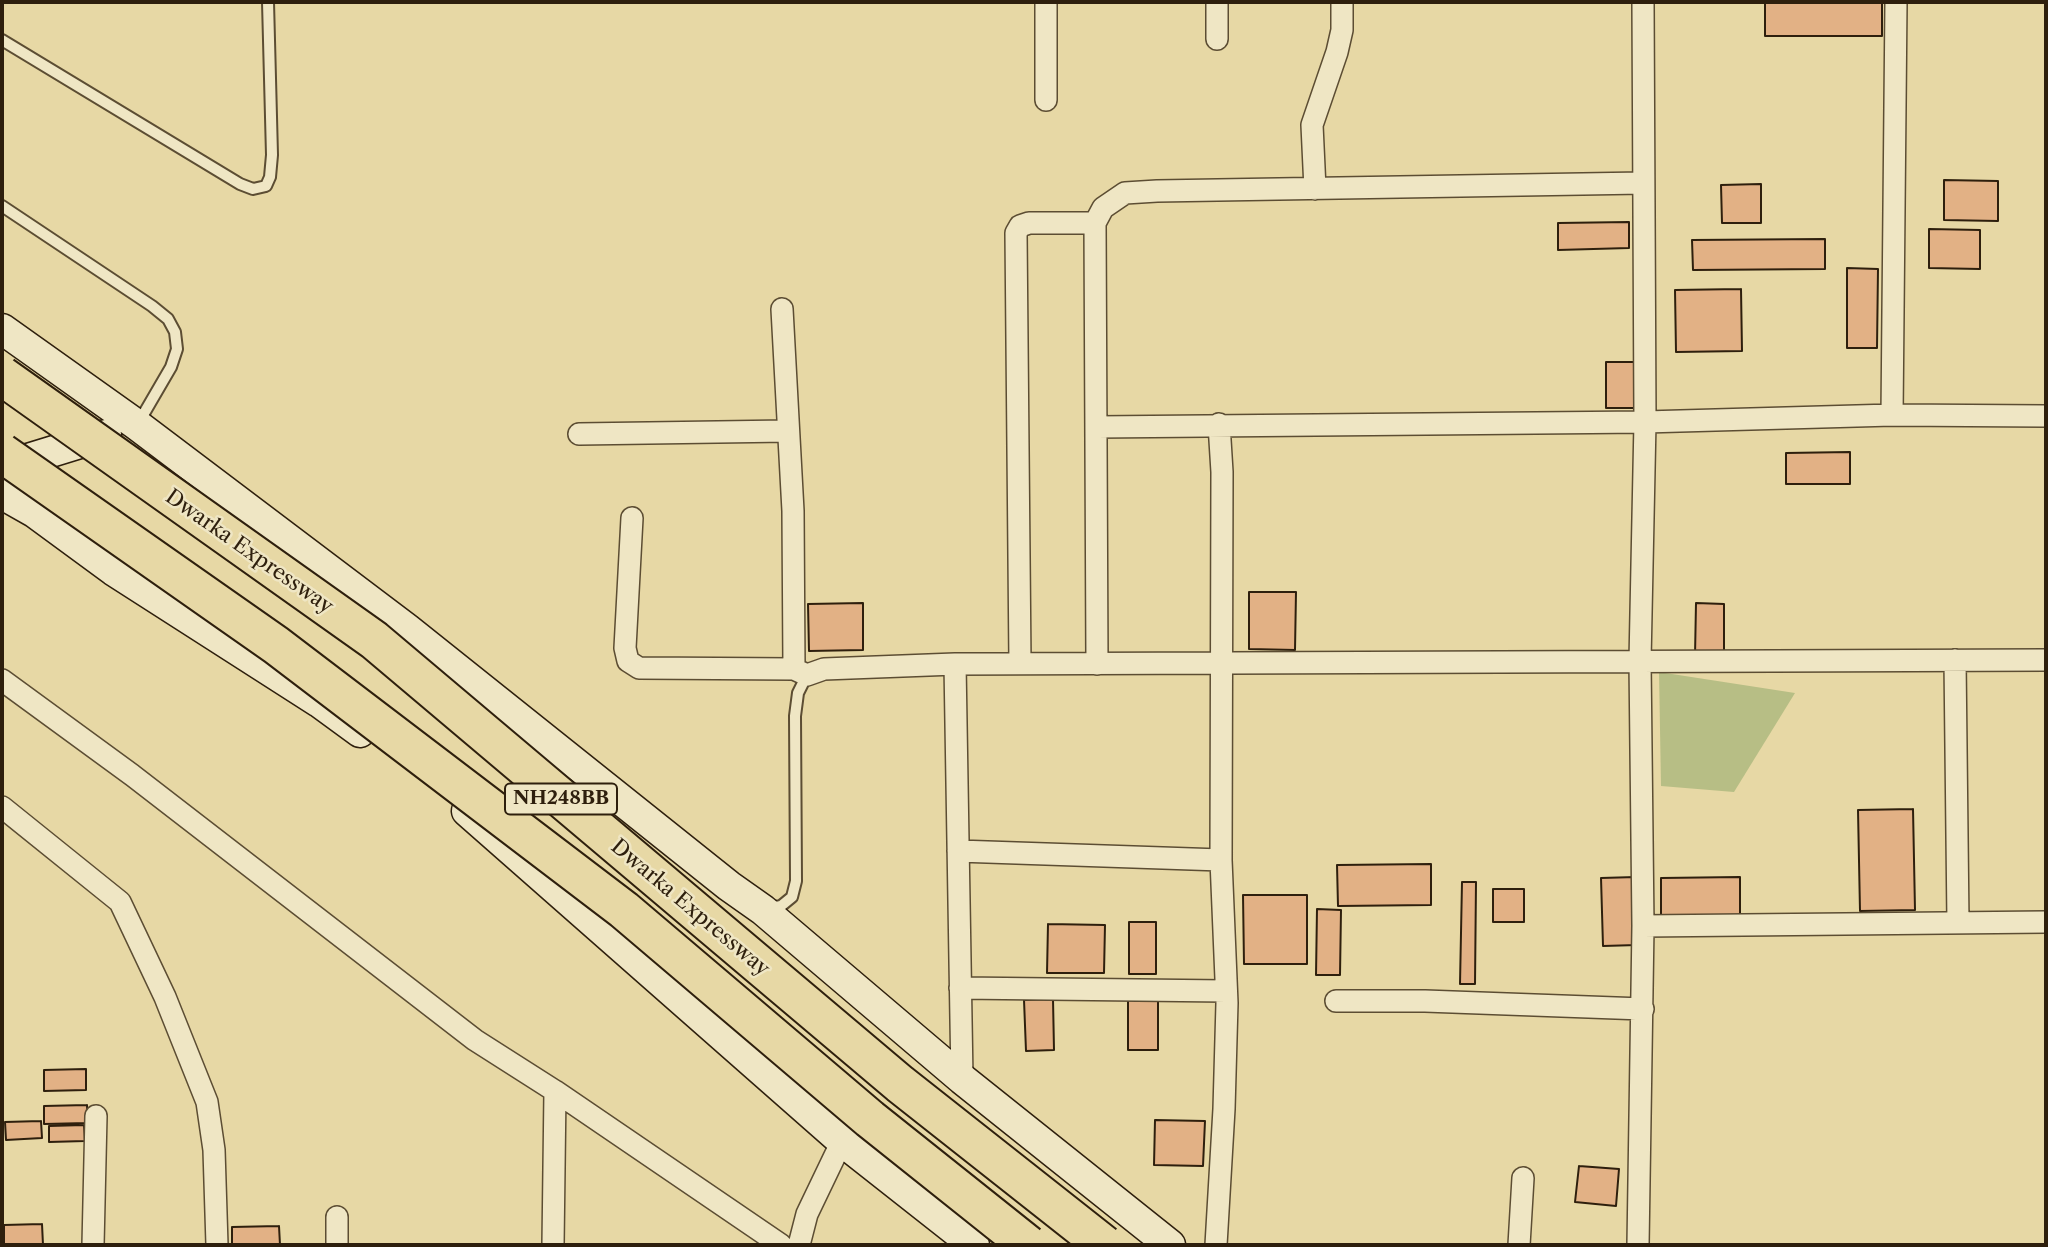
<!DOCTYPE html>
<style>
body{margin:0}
#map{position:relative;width:2048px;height:1247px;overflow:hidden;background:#e7d8a5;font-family:"Libre Caslon Text",serif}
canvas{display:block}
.frame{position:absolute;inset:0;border:4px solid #2e1f0d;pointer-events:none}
</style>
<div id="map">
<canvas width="2048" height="1247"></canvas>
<div class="frame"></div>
</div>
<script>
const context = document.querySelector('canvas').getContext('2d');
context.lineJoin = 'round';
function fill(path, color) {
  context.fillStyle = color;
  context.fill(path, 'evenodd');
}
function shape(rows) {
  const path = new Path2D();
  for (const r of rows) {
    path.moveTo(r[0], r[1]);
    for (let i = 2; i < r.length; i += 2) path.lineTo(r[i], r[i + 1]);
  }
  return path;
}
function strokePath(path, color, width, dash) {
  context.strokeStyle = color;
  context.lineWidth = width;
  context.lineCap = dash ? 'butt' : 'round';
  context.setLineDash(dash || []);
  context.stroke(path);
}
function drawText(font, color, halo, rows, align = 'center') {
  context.font = font + ' "Libre Caslon Text",serif';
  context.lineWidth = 5;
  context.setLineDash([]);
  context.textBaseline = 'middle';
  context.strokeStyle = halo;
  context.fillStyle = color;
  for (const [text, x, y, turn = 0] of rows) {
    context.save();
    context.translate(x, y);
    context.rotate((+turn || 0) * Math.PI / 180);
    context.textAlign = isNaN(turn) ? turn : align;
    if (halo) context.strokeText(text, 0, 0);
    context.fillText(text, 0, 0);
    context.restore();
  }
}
fill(shape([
 [1659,672,1795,693,1734,792,1661,786]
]), '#b7be85');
const building = shape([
 [1765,2,1882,2,1882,36,1765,36,1765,2],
 [1944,180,1998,181,1998,221,1944,220,1944,180],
 [1761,184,1761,223,1722,223,1721,185,1761,184],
 [1629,222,1629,248,1558,250,1558,223,1629,222],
 [1929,229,1980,230,1980,269,1929,268,1929,229],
 [1825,239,1825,269,1693,270,1692,240,1825,239],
 [1847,268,1878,269,1877,348,1847,348,1847,268],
 [1741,289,1742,351,1676,352,1675,290,1741,289],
 [1606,362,1638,362,1638,408,1606,408,1606,362],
 [1850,452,1850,484,1786,484,1786,453,1850,452],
 [1249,592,1296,592,1295,650,1249,649,1249,592],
 [863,603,863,650,809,651,808,604,863,603],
 [1696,603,1724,604,1724,656,1695,656,1696,603],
 [1913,809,1915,910,1860,911,1858,810,1913,809],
 [1431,864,1431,905,1338,906,1337,865,1431,864],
 [1636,877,1637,945,1603,946,1601,878,1636,877],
 [1740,877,1740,919,1661,920,1661,878,1740,877],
 [1462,882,1476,882,1475,984,1460,984,1462,882],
 [1493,889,1524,889,1524,922,1493,922,1493,889],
 [1243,895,1307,895,1307,964,1244,964,1243,895],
 [1317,909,1341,910,1340,975,1316,975,1317,909],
 [1129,922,1156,922,1156,974,1129,974,1129,922],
 [1048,924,1105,925,1104,973,1047,973,1048,924],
 [1128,995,1158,995,1158,1050,1128,1050,1128,995],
 [1053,999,1054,1050,1026,1051,1024,1000,1053,999],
 [86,1069,86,1090,44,1091,44,1070,86,1069],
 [87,1105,88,1123,44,1124,44,1106,87,1105],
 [1155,1120,1205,1121,1203,1166,1154,1165,1155,1120],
 [41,1121,42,1138,6,1140,5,1122,41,1121],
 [84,1125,85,1141,49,1142,49,1126,84,1125],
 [1579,1166,1619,1169,1616,1206,1575,1202,1579,1166],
 [42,1224,43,1245,4,1245,4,1225,42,1224],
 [279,1226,280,1245,232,1245,232,1227,279,1226]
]);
fill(building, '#e2b185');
strokePath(building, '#2e1f0d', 2);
const lane = shape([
 [2,40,240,184,253,189,266,186,270,177,272,155,268,2],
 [2,206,152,306,168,319,175,332,177,349,171,367,139,422],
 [769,908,781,906,792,897,796,881,795,716,798,693,807,675]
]);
const street = shape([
 [1217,2,1217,39],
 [1643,2,1645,422,1640,661,1643,926],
 [1046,100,1046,2],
 [1315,189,1312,125,1337,52,1342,30,1342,2],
 [782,309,793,511,794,669],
 [1892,415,1896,2],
 [1097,427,1645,422,1892,415,2046,416],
 [579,434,787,431],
 [632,518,625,648,628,661,639,668,794,669,807,675,824,669,955,664,2046,660],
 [1955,660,1958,923],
 [955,664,962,1079],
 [1020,664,1016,233,1020,226,1029,223,1095,223],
 [1097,664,1095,223,1103,208,1125,193,1157,191,1643,183],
 [2,680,132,775,475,1040,555,1091,781,1245],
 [2,807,120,902,165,997,207,1102,214,1150,217,1245],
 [958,851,1221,860],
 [960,988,1226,991],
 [1336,1001,1425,1001,1643,1009],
 [337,1217,337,1245],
 [93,1245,96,1116],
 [553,1245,555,1091],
 [799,1245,807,1214,842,1141],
 [1216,1245,1224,1109,1227,1003,1221,860,1222,472,1219,424],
 [1519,1245,1523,1178],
 [1638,1245,1643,926,2046,922]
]);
const secondary = shape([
 [2,329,137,425,407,629,729,886,763,910,962,1079,1170,1245],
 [2,467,106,435],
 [2,494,34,512,113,570,319,702,360,732],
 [467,811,842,1141,974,1245]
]);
strokePath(lane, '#5c4d33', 14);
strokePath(street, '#5c4d33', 24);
strokePath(secondary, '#2e1f0d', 33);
strokePath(lane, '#efe6c4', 10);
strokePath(street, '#efe6c4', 21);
strokePath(secondary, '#efe6c4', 30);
const highwayBridge = shape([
 [2,376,374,640,900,1084,1104,1245],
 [2,453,276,645,624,910,870,1119,1028,1245]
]);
strokePath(highwayBridge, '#2e1f0d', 42, []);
strokePath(highwayBridge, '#e7d8a5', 38);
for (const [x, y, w] of [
 [561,799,112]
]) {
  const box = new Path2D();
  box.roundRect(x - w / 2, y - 15.5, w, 31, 5);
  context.fillStyle = '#efe6c4';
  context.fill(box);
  strokePath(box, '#2e1f0d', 2);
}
drawText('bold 19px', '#2e1f0d', null, [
 ["NH248BB",561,799]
]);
drawText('21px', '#2e1f0d', '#efe6c4', [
 ["Dwarka Expressway",249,552,35],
 ["Dwarka Expressway",690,908,40]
]);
</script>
